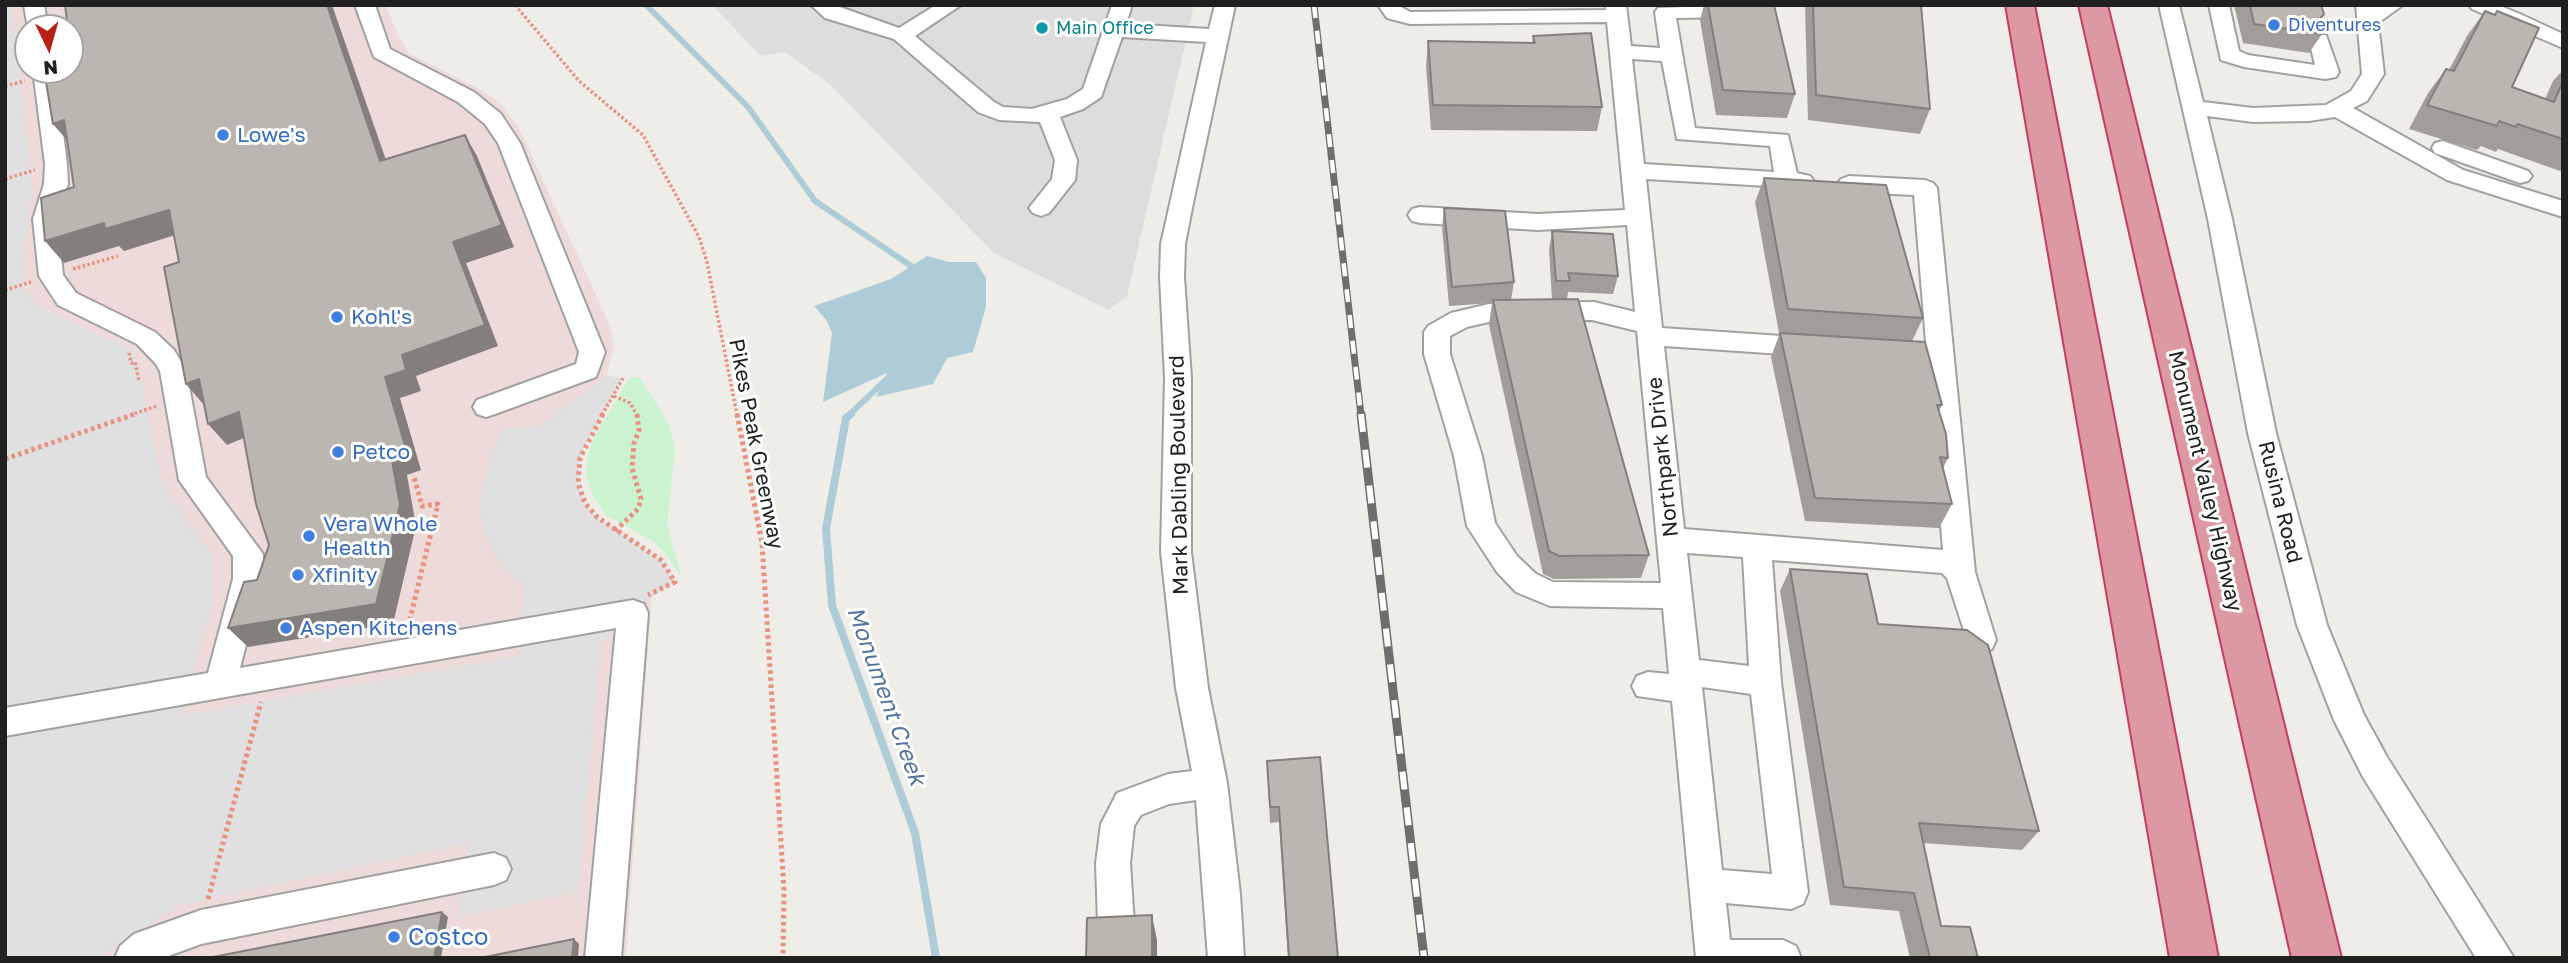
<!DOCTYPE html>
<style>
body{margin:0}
#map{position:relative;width:2568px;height:963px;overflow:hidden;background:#efede8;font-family:"Golos Text",sans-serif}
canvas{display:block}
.frame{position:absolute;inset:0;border:7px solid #202020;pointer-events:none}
.north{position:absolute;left:14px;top:14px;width:70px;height:70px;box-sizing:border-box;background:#fff;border:2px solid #a6a6a6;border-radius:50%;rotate:175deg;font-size:19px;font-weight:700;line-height:28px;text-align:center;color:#202020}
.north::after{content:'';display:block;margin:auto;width:24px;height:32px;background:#b82118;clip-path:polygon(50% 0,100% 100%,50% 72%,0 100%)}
</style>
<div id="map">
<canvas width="2568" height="963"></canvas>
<div class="frame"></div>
<div class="north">N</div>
</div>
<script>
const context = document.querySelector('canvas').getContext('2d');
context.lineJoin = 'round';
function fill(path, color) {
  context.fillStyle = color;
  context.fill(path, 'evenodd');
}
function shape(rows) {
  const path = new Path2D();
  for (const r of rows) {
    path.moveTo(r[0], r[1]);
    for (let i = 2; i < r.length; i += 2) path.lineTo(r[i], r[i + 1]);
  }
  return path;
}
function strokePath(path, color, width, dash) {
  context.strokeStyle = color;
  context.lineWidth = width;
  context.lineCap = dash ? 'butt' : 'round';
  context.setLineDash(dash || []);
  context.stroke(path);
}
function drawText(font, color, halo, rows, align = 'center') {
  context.font = font + ' "Golos Text",sans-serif';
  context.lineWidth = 6;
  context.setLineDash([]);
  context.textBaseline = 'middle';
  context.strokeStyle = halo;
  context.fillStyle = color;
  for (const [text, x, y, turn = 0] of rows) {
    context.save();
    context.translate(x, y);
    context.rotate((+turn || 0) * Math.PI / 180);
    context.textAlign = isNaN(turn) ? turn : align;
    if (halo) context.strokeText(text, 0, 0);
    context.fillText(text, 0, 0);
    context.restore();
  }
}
fill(shape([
 [712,5,1194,5,1127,296,1109,310,994,253,831,85,785,52,761,56]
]), '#dedddd');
fill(shape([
 [5,5,386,5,398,36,410,54,485,92,499,102,517,124,608,321,614,345,607,375,621,379,578,452,577,479,584,504,602,524,648,551,665,566,671,579,652,590,626,958,5,958],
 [28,28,70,28,70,70,28,70]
]), '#eedbd9');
fill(shape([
 [630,377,640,378,669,424,675,450,667,525,682,579,666,554,654,542,606,515,592,494,586,474,588,453,593,440]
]), '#cbf3d0');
fill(shape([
 [5,5,11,5,32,184,21,286,40,307,135,351,162,483,187,522,211,552,213,608,199,646,183,715,518,656,524,588,500,563,484,531,479,502,489,463,504,427,539,427,606,376,623,378,587,441,580,458,578,483,585,503,597,517,661,560,675,582,657,593,600,645,578,891,460,917,468,843,180,905,99,958,5,958]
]), '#e0e0e0');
fill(shape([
 [927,256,949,262,976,262,986,278,986,307,973,352,947,358,933,384,876,397,887,373,823,402,832,333,827,321,814,306,891,279]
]), '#aeccd7');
strokePath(shape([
 [646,5,748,107,815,201,917,270],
 [849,415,890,376]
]), '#aeccd7', 6);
strokePath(shape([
 [851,414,846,418,826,529,832,605,915,833,936,958]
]), '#aeccd7', 8);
const minor = shape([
 [24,5,44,5,48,28,28,29,24,5],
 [355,5,375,5,390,49,474,92,501,114,520,143,605,352,596,377,495,414,486,417,477,414,473,407,477,400,576,364,579,352,498,143,485,124,458,102,374,57,355,5],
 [811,5,834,5,899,28,936,5,961,5,915,36,994,102,1003,107,1032,109,1067,99,1083,89,1112,5,1132,5,1126,24,1209,29,1215,5,1235,5,1192,208,1185,244,1184,277,1191,378,1191,552,1208,688,1227,783,1240,894,1244,958,1208,958,1196,800,1169,804,1141,815,1134,826,1130,863,1134,924,1128,936,1116,941,1104,936,1098,924,1096,863,1101,824,1117,793,1168,774,1192,771,1176,688,1161,552,1165,378,1160,277,1161,244,1206,42,1122,37,1101,97,1083,109,1060,117,1077,160,1075,180,1049,213,1041,216,1033,213,1029,208,1052,179,1055,160,1040,122,999,120,978,112,894,39,825,18,811,5],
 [1378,5,1398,5,1410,12,1606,10,1606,5,1626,5,1631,46,1660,48,1655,12,1658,8,1738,5,1746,11,1736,17,1676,18,1695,128,1788,135,1797,173,1810,176,1814,181,1810,186,1802,188,1646,179,1662,328,1812,338,1821,340,1825,347,1821,354,1812,356,1664,346,1684,529,1943,550,1914,195,1849,192,1841,189,1837,184,1841,179,1849,176,1925,180,1933,183,1937,188,1975,572,1996,640,1992,649,1981,653,1970,649,1947,578,1942,573,1772,560,1781,682,1808,892,1803,904,1791,909,1726,903,1730,940,1783,940,1796,946,1801,958,1696,958,1672,701,1637,696,1632,686,1637,676,1648,672,1669,674,1663,608,1550,606,1516,592,1497,572,1467,526,1454,456,1424,354,1424,332,1428,326,1451,313,1489,304,1594,302,1635,312,1627,225,1538,230,1420,223,1412,221,1408,215,1412,209,1420,207,1538,214,1625,210,1607,22,1410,24,1387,18,1378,5],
 [1632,59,1662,61,1677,139,1770,146,1774,172,1644,164,1632,59],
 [1592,320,1637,331,1661,583,1553,582,1536,574,1517,556,1495,523,1482,456,1450,354,1450,336,1467,327,1489,322,1592,320],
 [1687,553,1743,557,1749,666,1699,660,1687,553],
 [1702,687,1751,694,1772,874,1722,870,1702,687],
 [2159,5,2179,5,2203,102,2253,108,2326,105,2351,91,2362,74,2356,5,2403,5,2378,23,2384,74,2367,101,2353,108,2463,170,2563,201,2563,217,2447,180,2335,117,2309,121,2253,122,2207,116,2232,219,2276,433,2327,625,2364,715,2387,757,2514,958,2476,958,2363,777,2334,720,2297,625,2248,433,2208,219,2159,5],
 [2209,5,2229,5,2239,51,2248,55,2315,65,2309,39,2312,35,2326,35,2339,72,2336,77,2325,79,2244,67,2221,60,2209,5],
 [2469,5,2498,5,2520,14,2563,34,2563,48,2472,9,2469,5],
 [33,70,55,70,67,164,68,184,57,219,63,275,76,293,155,332,174,350,186,370,206,477,263,554,263,579,240,668,633,600,644,604,648,613,621,958,585,958,616,628,5,736,5,708,208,673,233,579,233,556,179,480,160,371,156,364,137,344,58,305,39,276,33,219,44,184,45,164,33,70],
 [2443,141,2528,171,2532,176,2528,181,2520,183,2435,153,2432,148,2435,143,2443,141],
 [494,853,506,858,511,869,506,880,494,885,201,944,163,958,115,958,120,946,134,934,201,910,494,853]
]);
const highway = shape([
 [2006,5,2034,5,2218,958,2170,958,2006,5],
 [2079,5,2107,5,2341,958,2292,958,2079,5]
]);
strokePath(minor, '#a1a1a1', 4);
strokePath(highway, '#c63c64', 4);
strokePath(shape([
 [515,5,579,81,643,135,699,237,707,262,737,415],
 [5,86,25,81],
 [5,179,35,170],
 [73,269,118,256],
 [5,290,31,282],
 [129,353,131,363,135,362,139,381],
 [614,396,630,403,637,415],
 [130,415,157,406],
 [602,415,623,378]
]), '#e9907f', 3.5, [2.5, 2.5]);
strokePath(shape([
 [603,414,580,458,578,483,585,503,597,517,661,560,675,582,648,595],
 [737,414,762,543,784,890,783,958],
 [5,459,135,414],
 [615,531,638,509,641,499,632,468,634,443,639,431,637,414],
 [408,627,438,504,422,506,414,477],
 [208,899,261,702]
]), '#e9907f', 5, [3.5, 3.5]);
fill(minor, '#fff');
fill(highway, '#dd99a2');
const railFar1 = shape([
 [1314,5,1361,415]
]);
const rail = shape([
 [1361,414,1424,958]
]);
strokePath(railFar1, '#6e6e6e', 7);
strokePath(rail, '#6e6e6e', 9);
strokePath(railFar1, '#fff', 4.5, [13]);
strokePath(rail, '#fff', 6, [18]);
fill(shape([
 [1704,5,1774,5,1795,94,1787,118,1716,115,1700,20],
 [1805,5,1921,5,1930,109,1920,134,1808,120],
 [2234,5,2321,5,2319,21,2322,34,2309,53,2243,43],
 [2485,11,2495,14,2497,11,2512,87,2545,99,2553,81,2563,70,2563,172,2498,149,2496,152,2481,146,2477,150,2409,129,2428,93,2446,69,2449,70,2467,36],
 [1533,36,1602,107,1597,131,1431,130,1426,66,1428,41,1532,43],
 [1764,178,1923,318,1912,341,1942,405,1939,411,1948,458,1943,468,1952,504,1939,528,1805,521,1771,357,1780,333,1779,333,1755,202],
 [1444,208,1514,282,1511,300,1552,299,1549,250,1552,231,1618,276,1613,294,1568,292,1567,299,1649,555,1641,578,1554,579,1543,574,1489,325,1492,303,1449,306,1442,227],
 [1790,569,1878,624,2039,831,2022,850,1923,843,1941,926,1978,958,1910,958,1899,911,1830,905,1780,591],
 [1267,761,1338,958,1288,958,1279,822,1270,823]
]), '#a29d98');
fill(shape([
 [327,5,332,5,394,183,380,161],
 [64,120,71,145,53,124],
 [465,135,477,156,514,247,466,263,498,346,416,376,421,391,400,398,421,470,407,475,416,526,393,624,248,647,228,628,391,455,385,377,402,355,453,242],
 [169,210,185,232,124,251,119,246,64,263,45,241,104,223],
 [199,379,204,405,186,384],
 [239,412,256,433,227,445,208,424],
 [442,912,448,917,441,958,434,958],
 [1152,915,1157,940,1157,958,1152,958],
 [574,939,579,944,578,958,572,958]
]), '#847f7c');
const building = shape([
 [65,5,327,5,380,161,465,135,502,225,453,242,485,325,402,355,406,370,385,377,406,449,391,455,400,505,376,604,228,628,244,582,257,580,269,545,256,504,239,412,208,424,199,379,186,384,164,267,179,262,169,210,105,229,104,223,45,241,41,198,74,187,64,120,53,124,44,70,70,70,70,28,68,28,65,5],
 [1708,5,1774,5,1795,94,1723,90,1708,5],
 [1813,5,1921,5,1930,109,1816,95,1813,5],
 [2250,5,2321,5,2324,14,2318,21,2322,34,2254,24,2250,5],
 [2485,11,2495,15,2497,11,2539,28,2512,87,2554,102,2563,81,2563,139,2517,124,2516,127,2499,121,2497,126,2427,105,2446,69,2454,71,2485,11],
 [1591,33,1602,107,1433,105,1428,41,1535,43,1533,36,1591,33],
 [1764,178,1886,185,1923,318,1788,309,1764,178],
 [1444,208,1505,211,1514,282,1452,287,1444,208],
 [1552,231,1613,234,1618,276,1568,273,1570,281,1556,281,1552,231],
 [1578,299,1649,555,1559,556,1549,551,1493,300,1578,299],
 [1780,333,1925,342,1942,405,1937,405,1946,434,1948,458,1940,457,1952,504,1815,498,1780,333],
 [1790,569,1867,574,1878,624,1967,630,1988,645,2039,831,1919,823,1941,926,1970,927,1978,958,1930,958,1914,893,1844,887,1790,569],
 [1320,757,1338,958,1289,958,1279,807,1270,807,1267,761,1320,757],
 [442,912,434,958,208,958,442,912],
 [1152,915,1152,958,1086,958,1087,918,1152,915],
 [574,939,572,958,480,958,574,939]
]);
fill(building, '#bcb6b1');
strokePath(building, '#847f7c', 2);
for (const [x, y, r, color] of [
 [2274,25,7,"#3f7fe0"],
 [1042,28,7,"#0f9aa8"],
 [223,135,7,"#3f7fe0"],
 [337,317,7,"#3f7fe0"],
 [338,452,7,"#3f7fe0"],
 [309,536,7,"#3f7fe0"],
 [298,575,7,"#3f7fe0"],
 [286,628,7,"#3f7fe0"],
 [394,937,7,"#3f7fe0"]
]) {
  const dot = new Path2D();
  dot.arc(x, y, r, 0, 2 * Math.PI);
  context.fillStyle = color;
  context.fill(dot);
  strokePath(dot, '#fff', 2.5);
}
drawText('18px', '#366cbe', '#fff', [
 ["Diventures",2288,25]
], 'left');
drawText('18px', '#0d838f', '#fff', [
 ["Main Office",1056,28]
], 'left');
drawText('21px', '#366cbe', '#fff', [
 ["Lowe's",237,135],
 ["Kohl's",351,317],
 ["Petco",352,452],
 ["Vera Whole",323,524],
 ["Health",323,548],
 ["Xfinity",312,575],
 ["Aspen Kitchens",300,628]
], 'left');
drawText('21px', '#202020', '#fff', [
 ["Pikes Peak Greenway",756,444,79],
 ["Northpark Drive",1663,457,-96],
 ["Mark Dabling Boulevard",1179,475,-91],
 ["Monument Valley Highway",2205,481,77],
 ["Rusina Road",2280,502,76]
]);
drawText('italic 23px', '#54759e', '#fff', [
 ["Monument Creek",886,696,70]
]);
drawText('24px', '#366cbe', '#fff', [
 ["Costco",408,937]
], 'left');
</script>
